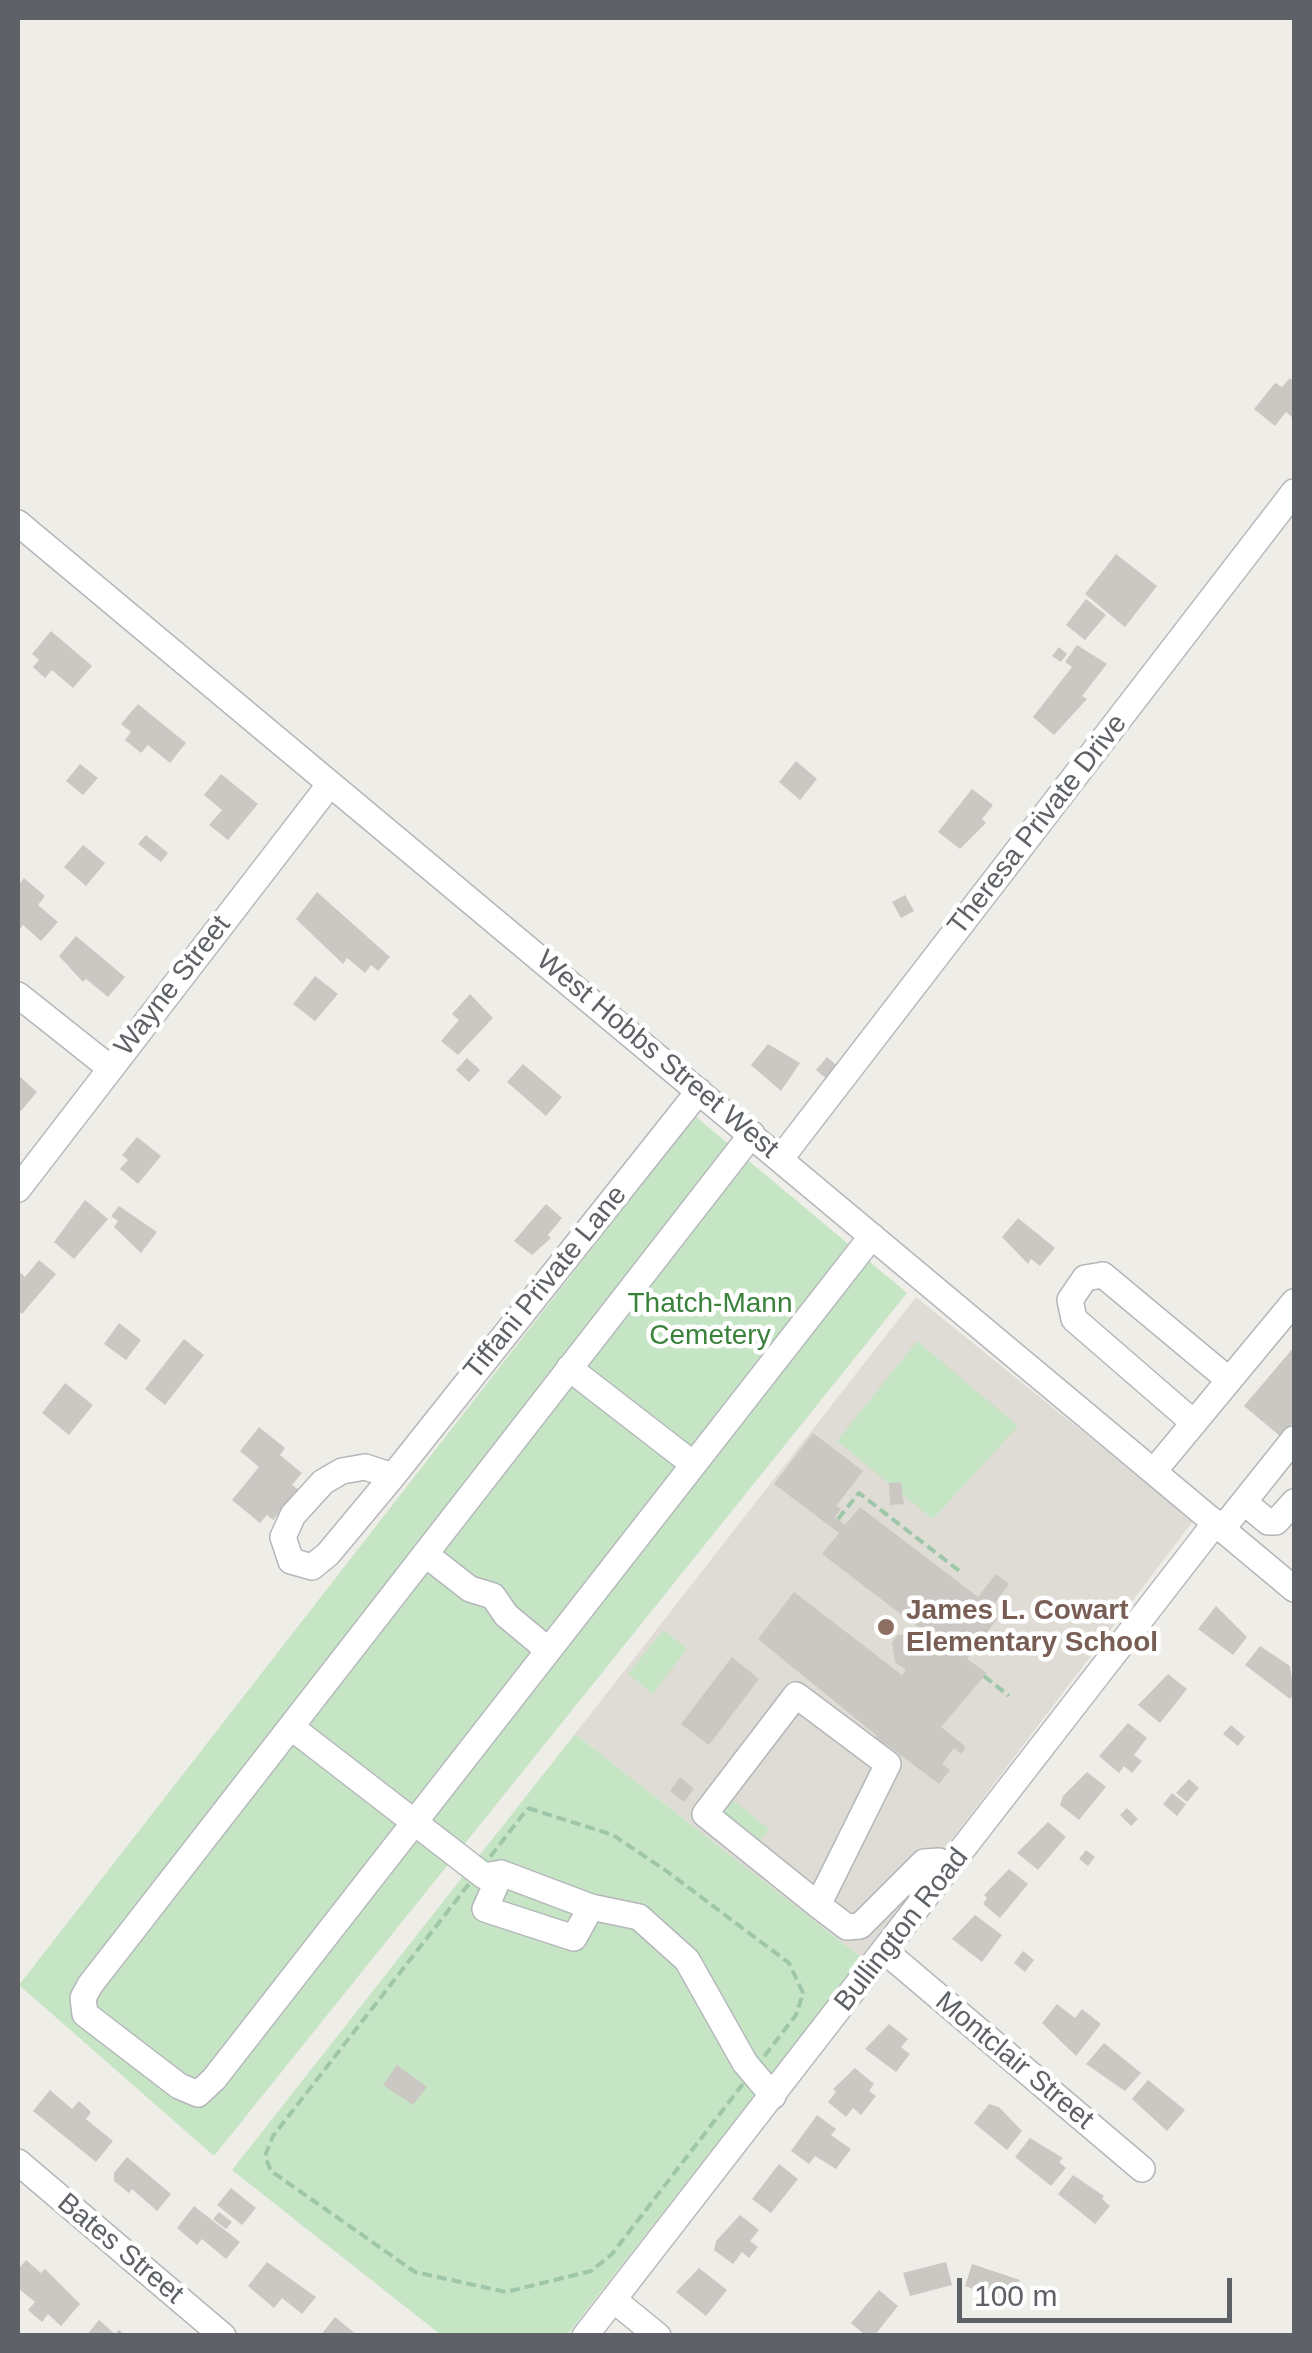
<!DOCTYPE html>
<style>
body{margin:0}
#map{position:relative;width:1312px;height:2353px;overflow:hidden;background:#efede7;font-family:Arial,sans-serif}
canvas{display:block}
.frame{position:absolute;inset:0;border:20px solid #5e6266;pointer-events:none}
.scale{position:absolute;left:957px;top:2278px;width:275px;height:45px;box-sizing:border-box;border:5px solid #5e6266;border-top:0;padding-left:12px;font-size:30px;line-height:35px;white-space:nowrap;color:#5e6266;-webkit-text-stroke:8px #fff;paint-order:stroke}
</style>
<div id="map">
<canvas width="1312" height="2353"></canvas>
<div class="frame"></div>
<div class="scale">100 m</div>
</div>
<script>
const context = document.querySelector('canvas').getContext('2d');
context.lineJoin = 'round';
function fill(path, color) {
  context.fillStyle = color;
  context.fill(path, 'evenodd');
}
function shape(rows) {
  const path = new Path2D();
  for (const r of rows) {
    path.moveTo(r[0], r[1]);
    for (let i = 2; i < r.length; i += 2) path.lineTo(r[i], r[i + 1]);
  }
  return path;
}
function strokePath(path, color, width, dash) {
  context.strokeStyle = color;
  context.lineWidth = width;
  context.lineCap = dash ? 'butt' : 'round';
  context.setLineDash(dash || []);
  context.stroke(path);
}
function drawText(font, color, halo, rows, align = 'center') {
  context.font = font + ' Arial,sans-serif';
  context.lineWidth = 9;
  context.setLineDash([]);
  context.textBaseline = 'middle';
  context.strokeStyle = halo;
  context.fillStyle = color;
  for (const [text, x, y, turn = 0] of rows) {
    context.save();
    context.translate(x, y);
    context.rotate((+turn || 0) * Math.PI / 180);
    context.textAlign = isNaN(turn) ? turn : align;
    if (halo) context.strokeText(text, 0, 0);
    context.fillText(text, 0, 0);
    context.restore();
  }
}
fill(shape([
 [916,1297,1193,1521,862,1958,575,1734]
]), '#dfdcd5');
fill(shape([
 [695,1116,907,1293,214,2156,19,1985],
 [917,1341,1018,1426,933,1519,837,1441],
 [663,1630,687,1649,653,1694,628,1674],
 [575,1734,862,1958,567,2335,441,2335,232,2170],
 [714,1785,769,1829,744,1861,689,1817]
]), '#c6e5c5');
fill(shape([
 [1290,378,1294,382,1294,419,1286,412,1275,426,1254,409,1275,383,1282,387],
 [1116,554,1157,586,1125,627,1085,594],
 [1086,599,1106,615,1085,640,1066,625],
 [51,631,92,666,73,688,52,670,45,678,33,667,39,660,32,654],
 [1077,645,1107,664,1082,696,1087,699,1054,735,1033,717,1072,667,1065,662],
 [1059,647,1067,654,1061,662,1052,656],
 [138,704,186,743,170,763,148,745,141,753,125,740,131,732,121,724],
 [796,761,817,779,800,800,779,782],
 [80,764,98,778,83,795,66,781],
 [221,774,258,804,228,840,209,825,222,810,204,795],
 [972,789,993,805,982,819,986,823,960,849,938,832],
 [146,835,168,853,161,862,138,844],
 [83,845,105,863,86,886,64,867],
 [24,878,45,896,38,905,58,922,41,941,23,925,18,932,18,886],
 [317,892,390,957,378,971,371,965,365,973,347,958,343,964,296,919],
 [905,895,914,911,901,918,892,902],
 [76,936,125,977,108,997,86,979,83,982,59,956],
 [315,976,338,994,315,1021,293,1004],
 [470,994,493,1018,458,1055,441,1041,459,1020,452,1014],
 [768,1044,800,1063,781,1091,751,1065],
 [827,1057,841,1069,830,1082,816,1070],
 [467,1058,480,1070,469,1082,456,1070],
 [523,1064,562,1097,546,1116,507,1082],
 [18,1075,37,1092,21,1111,18,1108],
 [137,1137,161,1156,138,1184,120,1169,128,1160,122,1155],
 [85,1200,108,1219,74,1259,54,1242],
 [546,1204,562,1218,548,1235,551,1238,532,1255,514,1241],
 [119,1206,157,1232,141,1253,114,1227,118,1221,111,1216],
 [1018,1218,1055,1248,1040,1266,1031,1259,1028,1264,1002,1237],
 [39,1260,56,1274,22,1314,18,1311,18,1277,21,1273,25,1277],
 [119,1323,141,1340,126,1360,104,1344],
 [184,1339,204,1355,165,1405,145,1389],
 [1294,1347,1294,1421,1281,1437,1244,1406],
 [65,1383,93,1405,69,1435,42,1413],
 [259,1427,285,1448,280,1455,302,1473,292,1485,299,1490,273,1520,267,1515,260,1523,232,1500,259,1467,240,1451],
 [813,1433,863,1471,836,1506,841,1509,835,1517,845,1525,860,1507,978,1597,996,1574,1009,1584,988,1612,997,1619,967,1659,987,1673,941,1727,966,1747,961,1754,954,1748,942,1764,950,1770,939,1784,886,1744,870,1766,859,1758,877,1736,758,1639,794,1592,902,1675,906,1670,895,1662,892,1643,897,1635,917,1633,928,1641,931,1637,822,1554,839,1533,774,1484],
 [901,1482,904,1504,890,1505,889,1483],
 [1216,1606,1247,1637,1233,1655,1198,1629],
 [1260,1646,1290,1666,1294,1693,1290,1699,1245,1665],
 [732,1657,759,1679,709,1745,681,1724],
 [1168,1674,1187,1689,1160,1723,1138,1705],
 [1128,1723,1147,1738,1134,1755,1142,1761,1132,1773,1124,1766,1119,1773,1099,1756],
 [1231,1725,1245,1737,1238,1746,1223,1734],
 [1087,1772,1106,1787,1079,1820,1060,1805,1063,1796],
 [680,1777,694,1789,684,1802,670,1791],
 [1189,1779,1199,1788,1187,1802,1176,1793],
 [1172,1793,1186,1804,1177,1816,1163,1804],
 [1127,1808,1138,1819,1131,1826,1120,1815],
 [1048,1822,1066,1837,1038,1870,1017,1853],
 [1086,1850,1095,1857,1088,1866,1079,1859],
 [1009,1869,1028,1884,1000,1918,983,1904,987,1898,984,1895],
 [975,1915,1002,1935,982,1962,952,1939],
 [1023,1951,1034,1960,1025,1972,1014,1963],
 [1057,2004,1075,2018,1082,2009,1101,2024,1076,2056,1042,2023],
 [889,2024,908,2039,901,2047,910,2054,896,2072,865,2049],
 [1104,2043,1141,2073,1125,2091,1086,2064],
 [397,2065,427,2087,413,2105,383,2085],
 [855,2068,874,2084,869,2091,876,2096,861,2115,853,2108,846,2117,828,2102,836,2092,833,2089],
 [1148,2080,1185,2110,1167,2131,1132,2099],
 [50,2090,72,2109,79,2101,91,2112,86,2119,113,2141,96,2162,33,2111],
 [989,2104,999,2107,1022,2131,1007,2150,974,2123],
 [817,2115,836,2129,831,2135,851,2149,836,2169,815,2156,809,2164,791,2151],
 [1030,2138,1063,2158,1059,2162,1066,2168,1051,2186,1015,2157],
 [127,2157,171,2194,157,2211,132,2189,129,2193,114,2181,114,2173],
 [779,2164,798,2179,771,2213,752,2199],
 [1073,2175,1104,2196,1102,2199,1110,2206,1095,2224,1058,2194],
 [231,2188,256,2208,242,2225,217,2205],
 [194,2206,240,2242,226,2259,202,2239,197,2245,177,2228],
 [219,2212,232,2222,226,2229,213,2219],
 [740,2215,759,2230,750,2241,758,2247,749,2258,742,2252,733,2264,714,2250,716,2241],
 [26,2260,41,2273,45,2269,80,2304,61,2326,48,2314,42,2322,28,2310,35,2302,18,2288,18,2270],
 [267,2262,316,2297,302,2314,282,2298,274,2308,248,2286],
 [946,2262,952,2285,910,2296,903,2273],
 [972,2264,1020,2280,1012,2302,974,2295,976,2290,965,2286],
 [699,2268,727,2290,706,2316,676,2292],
 [879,2290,898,2306,874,2336,866,2336,851,2323],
 [335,2317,358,2336,320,2336],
 [99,2320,115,2334,119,2330,126,2336,86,2336]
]), '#cbc8c4');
const minor = shape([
 [18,523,1294,1589],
 [18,995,110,1068],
 [752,1134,90,1985,83,1998,85,2014,179,2086,198,2094,214,2079,872,1236],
 [781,1158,1294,492],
 [18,1189,330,784],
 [569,1368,693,1464],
 [1194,1423,1074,1319,1070,1300,1085,1278,1103,1275,1229,1380],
 [365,1467,393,1476,328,1554,312,1567,291,1561,283,1537,293,1515,323,1482,342,1471,365,1467],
 [1154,1471,1294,1302],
 [393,1476,699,1091],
 [1244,1502,1268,1522,1276,1522,1294,1502],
 [1223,1528,1294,1439],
 [425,1554,470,1589,493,1596,506,1615,548,1650],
 [291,1727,484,1876,501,1873],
 [818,1905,888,1764,796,1695,705,1814,818,1905,847,1927,860,1926,924,1862,939,1861],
 [591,1907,574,1938,485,1909,501,1873,591,1907,639,1917,687,1960,745,2063,773,2096],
 [886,1952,1142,2169],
 [18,2162,223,2336],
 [614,2300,658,2336],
 [585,2336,1216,1522]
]);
strokePath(minor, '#b4b7ba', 28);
strokePath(shape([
 [838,1519,859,1493,962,1573],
 [984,1676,1009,1696],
 [528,1808,613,1835,665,1870,789,1963,803,1993,796,2015,612,2254,591,2271,506,2292,415,2272,271,2171,265,2156,273,2136,528,1808]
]), '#9ec6a8', 4, [10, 5]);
strokePath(minor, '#fff', 25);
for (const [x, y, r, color] of [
 [886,1627,10,"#8d6e63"]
]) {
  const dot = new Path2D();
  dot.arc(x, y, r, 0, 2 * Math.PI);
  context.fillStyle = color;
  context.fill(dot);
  strokePath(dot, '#fff', 4);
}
drawText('28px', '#5e6266', '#fff', [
 ["Theresa Private Drive",1038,825,-52],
 ["Wayne Street",173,986,-52],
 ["West Hobbs Street West",657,1055,40],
 ["Tiffani Private Lane",546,1283,-51],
 ["Bullington Road",902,1930,-52],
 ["Montclair Street",1014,2061,40],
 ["Bates Street",120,2249,40]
]);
drawText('28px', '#3a813b', '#fff', [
 ["Thatch-Mann",710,1304],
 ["Cemetery",710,1336]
]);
drawText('bold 28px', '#785e54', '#fff', [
 ["James L. Cowart",906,1611],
 ["Elementary School",906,1643]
], 'left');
</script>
